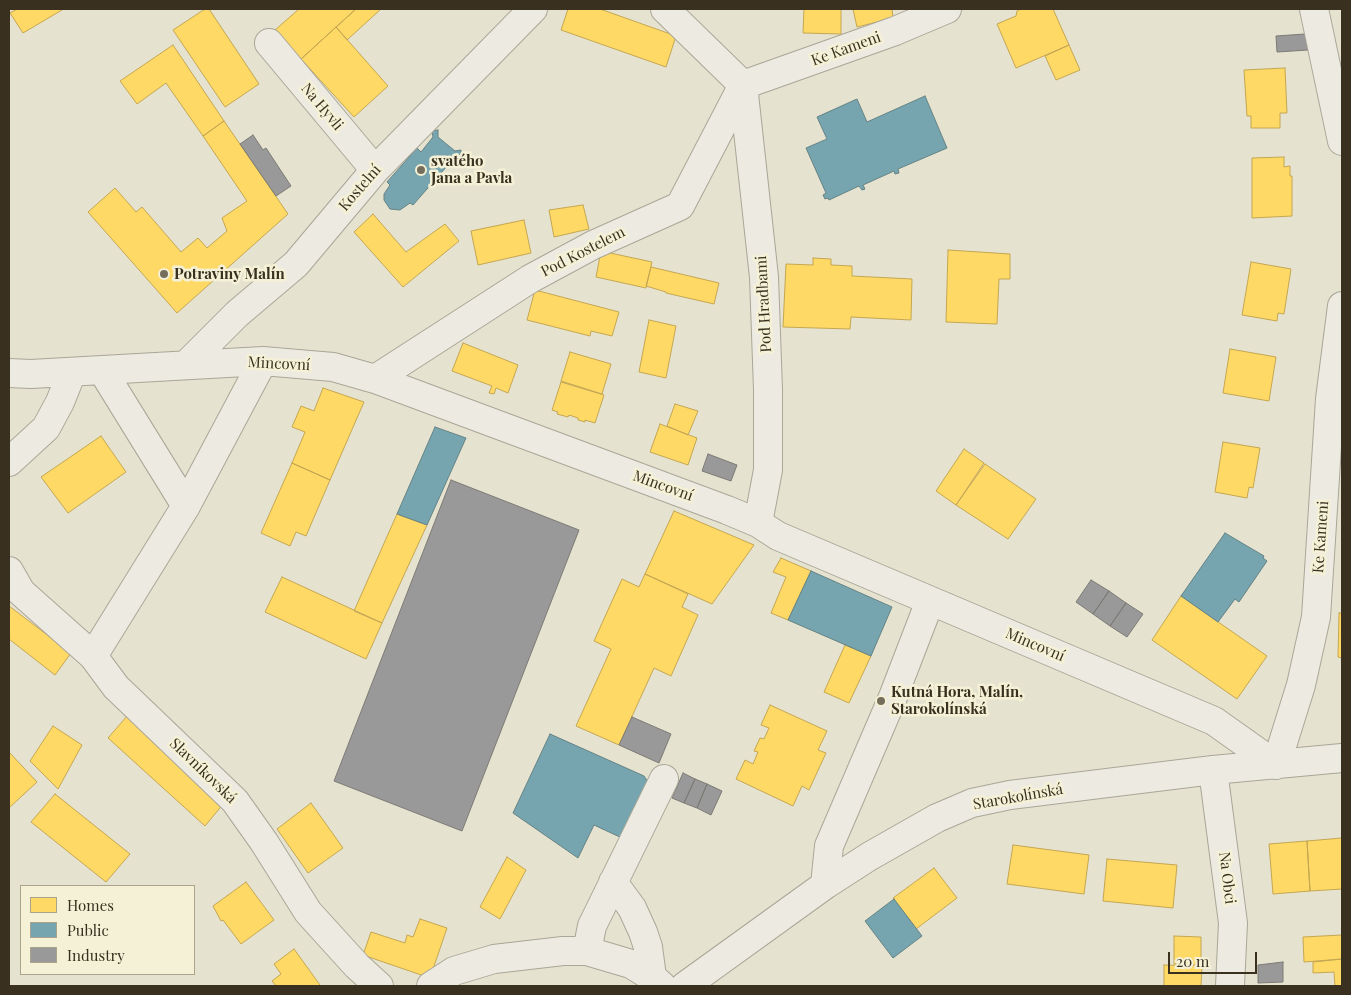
<!DOCTYPE html>
<meta charset="utf-8">
<style>
body{margin:0}
#map{position:relative;width:1351px;height:995px;overflow:hidden;background:#e5e2cf;font-family:"Playfair Display",serif}
canvas{display:block}
.frame{position:absolute;inset:0;border:10px solid #393020;pointer-events:none}
.legend{position:absolute;left:20px;top:885px;width:175px;height:90px;box-sizing:border-box;background:#f5f1d6;border:1px solid #aaa48d;margin:0;padding:6px 9px;list-style:none;font-size:15px;color:#393020}
.legend li{display:flex;align-items:center;gap:10px;height:25px}
.legend b{width:25px;border:1px solid #aaa48d}
.scale{position:absolute;left:1168px;top:952px;width:89px;height:22px;box-sizing:border-box;border:2px solid #393020;border-top:0;padding-left:6px;font-size:15px;line-height:18px;white-space:nowrap;color:#393020;-webkit-text-stroke:4px #f5f1d6;paint-order:stroke}
</style>
<div id="map">
<canvas width="1351" height="995"></canvas>
<div class="frame"></div>
<ul class="legend">
<li><b style="height:14px;background:#ffd966"></b>Homes</li>
<li><b style="height:14px;background:#76a5af"></b>Public</li>
<li><b style="height:14px;background:#999"></b>Industry</li>
</ul>
<div class="scale">20 m</div>
</div>
<script>
const context = document.querySelector('canvas').getContext('2d');
context.lineJoin = 'round';
function fill(path, color) {
  context.fillStyle = color;
  context.fill(path, 'evenodd');
}
function shape(rows) {
  const path = new Path2D();
  for (const r of rows) {
    path.moveTo(r[0], r[1]);
    for (let i = 2; i < r.length; i += 2) path.lineTo(r[i], r[i + 1]);
  }
  return path;
}
function strokePath(path, color, width, dash) {
  context.strokeStyle = color;
  context.lineWidth = width;
  context.lineCap = dash ? 'butt' : 'round';
  context.setLineDash(dash || []);
  context.stroke(path);
}
function drawText(font, color, halo, rows, align = 'center') {
  context.font = font + ' "Playfair Display",serif';
  context.lineWidth = 5;
  context.setLineDash([]);
  context.textBaseline = 'middle';
  context.strokeStyle = halo;
  context.fillStyle = color;
  for (const [text, x, y, turn = 0] of rows) {
    context.save();
    context.translate(x, y);
    context.rotate((+turn || 0) * Math.PI / 180);
    context.textAlign = isNaN(turn) ? turn : align;
    if (halo) context.strokeText(text, 0, 0);
    context.fillText(text, 0, 0);
    context.restore();
  }
}
const homes = shape([
 [17,9,61,9,62,10,23,33,10,13,17,9],
 [205,9,209,9,259,84,225,107,173,30,205,9],
 [299,9,356,9,301,59,275,30,299,9],
 [356,9,381,9,347,40,336,27,356,9],
 [568,9,600,9,676,36,666,67,561,30,568,9],
 [804,9,841,9,841,34,803,33,804,9],
 [853,9,892,9,893,18,857,27,853,9],
 [1021,9,1053,9,1069,45,1016,68,997,24,1016,16,1017,11,1021,9],
 [336,27,388,86,354,117,301,59,336,27],
 [173,45,224,121,203,136,166,83,137,104,120,81,173,45],
 [1069,45,1080,70,1056,80,1045,56,1069,45],
 [1285,68,1287,113,1280,113,1280,128,1251,128,1251,116,1247,116,1244,70,1285,68],
 [224,121,288,214,177,313,88,212,115,188,136,212,142,207,181,252,198,238,207,248,227,231,222,218,247,201,203,136,224,121],
 [1284,157,1284,167,1290,166,1290,176,1292,176,1292,216,1252,218,1252,158,1284,157],
 [583,205,589,229,554,237,549,210,583,205],
 [373,214,406,252,445,224,459,241,403,287,354,232,373,214],
 [524,220,531,253,478,265,471,231,524,220],
 [948,250,1010,254,1010,279,999,279,997,324,946,322,948,250],
 [601,251,652,262,646,288,596,277,601,251],
 [813,258,831,259,831,265,852,266,852,276,912,279,911,320,851,317,850,329,783,327,786,264,813,265,813,258],
 [1251,262,1291,269,1284,314,1278,313,1277,321,1242,315,1251,262],
 [651,267,719,283,714,304,666,293,666,292,646,286,651,267],
 [535,290,619,312,612,336,591,331,590,336,527,320,535,290],
 [649,320,676,326,666,378,639,372,649,320],
 [463,343,518,365,508,393,496,388,494,394,489,393,492,386,452,371,463,343],
 [1230,349,1276,357,1269,401,1223,393,1230,349],
 [570,352,611,364,602,394,561,381,570,352],
 [561,382,604,395,595,423,585,420,585,422,578,420,578,418,569,415,568,417,557,414,558,412,552,410,561,382],
 [323,388,364,402,330,480,292,463,305,432,292,427,301,406,314,411,323,388],
 [675,404,698,411,688,435,667,426,675,404],
 [660,424,697,438,688,465,650,452,660,424],
 [101,436,126,472,68,513,41,477,101,436],
 [1223,442,1260,448,1253,488,1249,487,1247,498,1215,492,1223,442],
 [964,449,984,463,956,505,936,491,964,449],
 [292,463,330,480,306,536,296,532,290,546,261,533,292,463],
 [985,464,1036,499,1008,539,956,505,985,464],
 [674,511,754,545,712,604,645,574,674,511],
 [397,514,427,525,382,623,354,611,397,514],
 [781,558,811,571,788,620,771,613,786,577,773,572,781,558],
 [645,574,688,594,682,607,698,615,671,676,654,668,619,745,576,726,611,649,594,641,622,579,639,587,645,574],
 [282,577,382,623,366,659,265,612,282,577],
 [1181,596,1267,656,1237,699,1152,640,1181,596],
 [9,606,71,653,55,675,9,639,9,606],
 [1339,613,1342,613,1342,658,1338,657,1339,613],
 [845,645,871,656,849,703,824,692,845,645],
 [770,705,827,731,818,750,826,753,809,790,802,786,793,806,736,779,745,760,753,764,758,752,754,751,760,738,764,739,769,728,761,725,770,705],
 [128,715,224,803,205,826,108,738,128,715],
 [53,726,82,745,58,789,30,761,53,726],
 [9,752,37,782,9,808,9,752],
 [55,794,130,854,106,882,31,822,55,794],
 [311,803,343,848,308,873,277,829,311,803],
 [1342,838,1342,889,1310,891,1307,841,1342,838],
 [1307,841,1310,891,1273,894,1269,844,1307,841],
 [1013,845,1089,855,1084,894,1007,884,1013,845],
 [507,857,526,870,500,919,480,907,507,857],
 [1107,859,1177,865,1173,908,1103,901,1107,859],
 [934,868,957,898,916,929,893,898,934,868],
 [246,882,274,920,241,944,223,920,221,921,213,906,246,882],
 [420,919,447,928,430,978,363,955,371,932,405,943,407,935,413,937,420,919],
 [1342,935,1342,959,1304,962,1303,937,1342,935],
 [1174,936,1201,937,1201,965,1174,964,1174,936],
 [294,949,320,985,318,986,276,986,272,981,281,974,274,964,294,949],
 [1342,959,1342,986,1335,986,1334,972,1313,973,1313,962,1342,959],
 [1164,965,1202,966,1201,986,1164,986,1164,965]
]);
fill(homes, '#ffd966');
strokePath(homes, '#c4a651', 1);
const public = shape([
 [925,96,947,148,898,169,899,173,895,174,894,171,863,185,865,189,862,190,859,186,829,200,828,198,825,199,823,195,826,193,806,148,827,139,817,117,857,99,867,122,925,96],
 [438,130,438,137,455,151,461,150,461,154,455,157,413,205,410,203,400,210,390,209,384,200,384,194,390,185,387,182,417,148,421,152,433,137,432,131,438,130],
 [435,427,466,438,427,525,397,514,435,427],
 [1225,533,1264,556,1263,558,1267,561,1239,602,1235,599,1218,622,1181,596,1225,533],
 [811,571,892,607,871,656,788,620,811,571],
 [550,734,644,776,648,782,622,838,594,825,578,858,513,813,550,734],
 [894,899,922,936,893,958,865,921,894,899]
]);
fill(public, '#76a5af');
strokePath(public, '#648284', 1);
const industry = shape([
 [1305,34,1308,50,1277,52,1276,36,1305,34],
 [253,135,263,150,266,148,291,186,276,196,240,144,253,135],
 [708,454,737,465,731,481,702,471,708,454],
 [451,480,579,530,462,831,334,781,451,480],
 [1091,580,1109,591,1093,614,1076,602,1091,580],
 [1109,591,1126,603,1110,626,1093,614,1109,591],
 [1126,603,1143,614,1127,637,1110,626,1126,603],
 [632,717,671,734,659,763,619,745,632,717],
 [683,773,695,779,684,803,672,798,683,773],
 [695,779,707,784,697,808,684,803,695,779],
 [707,784,722,791,711,815,697,808,707,784],
 [1283,962,1283,982,1258,983,1258,965,1283,962]
]);
fill(industry, '#999');
strokePath(industry, '#7c7a75', 1);
const minor = shape([
 [665,9,743,85],
 [1314,9,1342,141],
 [269,43,375,170],
 [743,85,764,277,768,390,768,470,758,523],
 [743,85,895,31,947,9],
 [186,365,237,314,296,264,375,170,533,9],
 [102,370,186,506],
 [9,373,31,374,263,361,333,367,375,379,727,510,758,523,778,536,1214,721,1276,765],
 [375,379,530,279,593,245,680,206,743,85],
 [9,462,46,428,60,402,72,372],
 [9,571,21,592,93,656,116,687,235,801,264,842,308,912,357,966,379,986],
 [93,656,186,506,263,361],
 [1276,765,1301,685,1316,617,1330,399,1342,306],
 [1213,770,1233,923,1230,986],
 [613,882,632,908,643,932,648,947,652,977],
 [825,885,829,846,893,697,930,601],
 [587,951,592,926,664,779],
 [431,986,454,971,494,959,563,951,587,951,631,964,652,977,662,986],
 [685,986,825,885,870,856,937,818,972,803,1010,795,1213,770,1342,758]
]);
strokePath(minor, '#aaa698', 30);
strokePath(minor, '#edebe1', 28);
for (const [x, y, r, color] of [
 [421,170,5,"#756e5d"],
 [164,274,5,"#756e5d"],
 [881,701,5,"#756e5d"]
]) {
  const dot = new Path2D();
  dot.arc(x, y, r, 0, 2 * Math.PI);
  context.fillStyle = color;
  context.fill(dot);
  strokePath(dot, '#f5f1d6', 2);
}
drawText('15px', '#393020', '#f5f1d6', [
 ["Ke Kameni",846,49,-20],
 ["Na Hyvli",322,107,50],
 ["Kostelní",360,188,-49],
 ["Pod Kostelem",583,252,-27],
 ["Pod Hradbami",764,304,-93],
 ["Mincovní",279,364,3],
 ["Mincovní",663,486,20],
 ["Ke Kameni",1321,537,-86],
 ["Mincovní",1035,645,23],
 ["Slavníkovská",203,771,44],
 ["Starokolínská",1018,797,-10],
 ["Na Obci",1227,878,83]
]);
drawText('bold 15px', '#393020', '#f5f1d6', [
 ["svatého",431,161],
 ["Jana a Pavla",431,178],
 ["Potraviny Malín",174,274],
 ["Kutná Hora, Malín,",891,692],
 ["Starokolínská",891,709]
], 'left');
</script>
